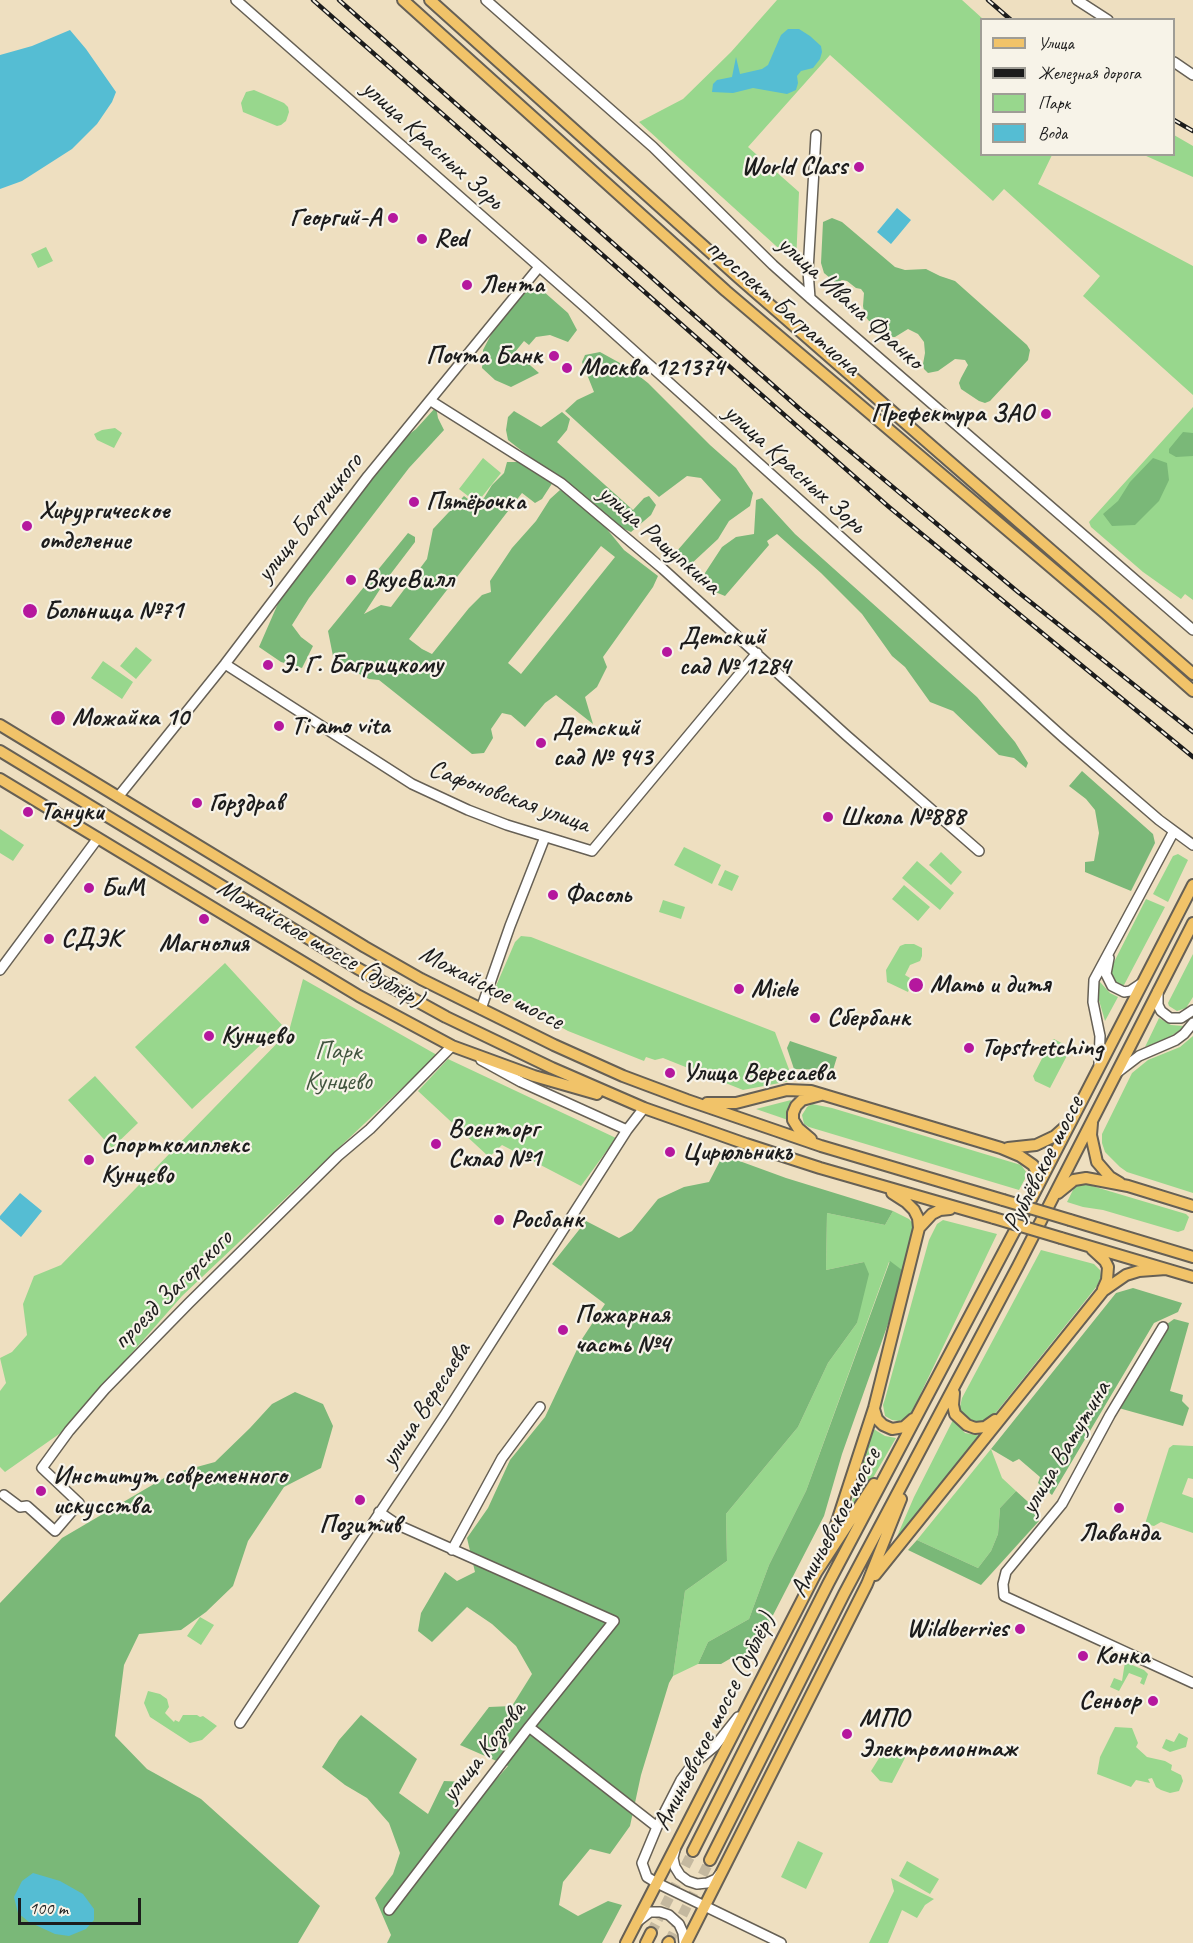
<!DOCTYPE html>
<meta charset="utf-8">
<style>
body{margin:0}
#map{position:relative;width:1193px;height:1943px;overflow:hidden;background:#eedfc0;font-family:Caveat,sans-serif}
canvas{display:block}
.legend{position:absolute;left:980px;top:18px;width:195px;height:138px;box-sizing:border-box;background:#f7f3e8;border:2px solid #9f9d96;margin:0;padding:8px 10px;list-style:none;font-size:18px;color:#1c1c1c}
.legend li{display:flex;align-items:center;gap:12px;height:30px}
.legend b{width:30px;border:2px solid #9f9d96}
.scale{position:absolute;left:18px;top:1898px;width:123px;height:27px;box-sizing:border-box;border:3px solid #1c1c1c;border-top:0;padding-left:8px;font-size:18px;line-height:21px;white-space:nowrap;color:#1c1c1c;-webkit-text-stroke:4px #f7f3e8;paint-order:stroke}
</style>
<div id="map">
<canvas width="1193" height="1943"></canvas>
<ul class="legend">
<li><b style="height:8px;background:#f1c369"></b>Улица</li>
<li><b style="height:8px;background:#1c1c1c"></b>Железная дорога</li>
<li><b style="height:16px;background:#98d78d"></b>Парк</li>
<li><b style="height:16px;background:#55bdd3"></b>Вода</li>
</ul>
<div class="scale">100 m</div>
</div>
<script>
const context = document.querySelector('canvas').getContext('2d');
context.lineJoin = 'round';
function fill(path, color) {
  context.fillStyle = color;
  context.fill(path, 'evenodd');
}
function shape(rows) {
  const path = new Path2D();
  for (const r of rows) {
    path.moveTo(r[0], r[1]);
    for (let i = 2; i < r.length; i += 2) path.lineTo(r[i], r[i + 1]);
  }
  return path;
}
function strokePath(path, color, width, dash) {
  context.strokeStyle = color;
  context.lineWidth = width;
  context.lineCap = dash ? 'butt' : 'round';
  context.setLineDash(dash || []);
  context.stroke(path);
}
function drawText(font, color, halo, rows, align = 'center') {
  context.font = font + ' Caveat,sans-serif';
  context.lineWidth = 4.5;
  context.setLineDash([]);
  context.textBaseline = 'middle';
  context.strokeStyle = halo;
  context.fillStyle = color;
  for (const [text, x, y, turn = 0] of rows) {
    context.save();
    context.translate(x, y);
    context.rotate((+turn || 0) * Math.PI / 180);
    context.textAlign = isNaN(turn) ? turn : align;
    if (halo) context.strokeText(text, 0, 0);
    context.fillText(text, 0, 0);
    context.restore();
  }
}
fill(shape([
 [777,0,962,0,983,19,982,154,1052,155,1038,184,1193,266,1193,395,1083,296,1100,276,1004,189,993,201,830,55,748,147,799,192,796,264,639,122,683,99,731,52],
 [254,90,284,103,288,107,289,112,286,121,281,125,277,126,243,112,241,103,246,92],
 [1174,135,1193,146,1193,177,1144,155,1174,154],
 [46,247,53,261,38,268,31,254],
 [1193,407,1193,609,1193,600,1185,594,1181,599,1143,572,1091,527,1089,522],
 [115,428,122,433,114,448,97,440,94,434,102,430],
 [483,458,501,473,477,503,459,489],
 [136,647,152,660,136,679,120,666],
 [103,661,133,682,122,699,91,678],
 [0,829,24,845,13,861,0,853],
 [684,847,721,865,712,884,674,865],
 [941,852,962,872,951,885,929,865],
 [1178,854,1188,860,1168,902,1153,894,1173,856],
 [917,861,954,893,940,910,902,878],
 [725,870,739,876,732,891,718,885],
 [904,885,930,907,918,921,892,899],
 [1146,899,1165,907,1124,985,1121,985,1113,980,1110,970],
 [663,900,685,907,681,919,659,912],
 [521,936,531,937,775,1032,790,1072,790,1081,743,1090,663,1058,655,1060,646,1057,644,1061,568,1031,496,991,496,986,515,942],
 [905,944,914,944,922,948,922,956,920,961,910,965,905,975,910,978,907,984,910,986,908,992,887,982,886,970,900,946],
 [1193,954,1193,997,1186,1008,1177,1011,1169,1006,1168,1003],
 [225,963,282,1025,192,1109,135,1047],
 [303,979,437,1055,182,1296,62,1432,5,1472,0,1467,0,1391,6,1383,0,1358,12,1352,27,1335,23,1304,34,1276,61,1265,289,1031],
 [1100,982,1110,993,1118,997,1105,1021,1096,990],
 [1159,1018,1171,1025,1183,1026,1182,1029,1168,1038,1145,1047],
 [1193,1036,1193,1193,1127,1172,1120,1167,1105,1152,1102,1143,1102,1134,1132,1073,1148,1060,1180,1047],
 [1054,1039,1071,1048,1050,1088,1035,1081,1033,1076,1051,1041],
 [448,1059,616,1138,581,1186,502,1145,489,1157,418,1091],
 [95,1076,138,1123,112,1148,68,1100],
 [791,1100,787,1114,788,1120,756,1109],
 [812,1104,832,1108,1021,1165,1027,1173,1026,1177,1019,1190,809,1127,804,1124,802,1115,807,1107],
 [1082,1183,1186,1214,1189,1217,1184,1230,1178,1232,1103,1210,1083,1207,1067,1202,1074,1188],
 [893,1211,909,1219,918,1228,906,1273,889,1262,806,1491,769,1565,749,1619,708,1642,698,1664,673,1676,685,1591,727,1561,726,1514,798,1427,828,1363,857,1323,864,1262,826,1270,827,1213,885,1225],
 [943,1220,997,1234,909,1418,899,1421,892,1420,885,1416,883,1405,885,1399,929,1240,937,1224],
 [1041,1250,1094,1264,1100,1270,1101,1277,1097,1286,990,1420,986,1424,973,1423,962,1416,960,1407,962,1398],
 [953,1420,965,1433,983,1436,892,1548,914,1497],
 [872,1428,885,1436,896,1438,848,1521,847,1520],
 [1173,1445,1193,1446,1193,1479,1188,1478,1182,1494,1193,1498,1193,1533,1161,1522,1154,1526,1145,1524,1169,1448],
 [991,1449,1002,1478,1016,1491,1000,1508,998,1534,991,1551,978,1568,917,1540],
 [200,1617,214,1625,201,1645,187,1636],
 [1125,1662,1144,1670,1148,1674,1144,1685,1140,1683,1142,1678,1129,1673,1119,1691,1110,1687,1114,1678,1122,1681],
 [148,1691,160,1694,167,1699,169,1707,165,1713,174,1722,175,1720,179,1722,183,1715,197,1715,200,1717,203,1716,217,1726,202,1740,190,1743,150,1717,144,1703],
 [1115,1727,1132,1728,1138,1743,1136,1747,1147,1757,1165,1761,1172,1765,1171,1770,1181,1775,1183,1781,1179,1791,1170,1793,1161,1790,1156,1787,1152,1778,1148,1779,1150,1783,1136,1780,1131,1787,1097,1774,1100,1757],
 [1179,1733,1188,1738,1186,1747,1170,1752,1162,1748,1166,1739,1174,1742],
 [891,1749,906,1756,892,1783,880,1781,871,1771,881,1755],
 [798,1841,823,1853,806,1889,781,1877],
 [907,1861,939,1879,930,1894,899,1876],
 [891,1878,934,1899,925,1905,917,1918,902,1910,888,1943,869,1943,894,1891]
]), '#98d78d');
fill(shape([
 [832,218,842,222,895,267,905,270,926,269,940,276,955,281,1027,345,1030,350,1028,360,990,401,985,403,979,401,961,389,959,383,961,378,968,365,965,360,955,359,938,371,928,373,924,369,923,364,925,353,924,342,918,334,908,329,895,337,888,337,879,323,869,321,865,316,863,306,864,293,861,289,856,288,847,281,842,280,836,283,824,273,821,263,823,222],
 [522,290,543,291,568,313,577,330,568,342,550,335,536,337,529,345,524,341,515,352,539,373,511,387,495,380,482,368,483,350,497,323],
 [600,352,629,368,648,383,710,445,736,468,753,493,750,506,729,521,718,539,690,565,677,558,677,551,721,500,701,478,687,476,659,497,565,411,577,400,594,392,582,362,585,355],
 [436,407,438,418,444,430,409,468,309,598,292,625,301,637,313,646,302,668,281,662,259,647,283,592,399,442,416,429],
 [514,411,541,427,562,412,570,419,567,430,557,442,633,510,644,498,649,496,656,505,651,515,631,532,617,526,508,440,506,430,508,417],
 [1183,432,1193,433,1193,456,1176,457,1169,453,1169,449],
 [1153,458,1167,463,1169,480,1159,501,1135,525,1112,526,1103,514,1118,501,1130,482],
 [507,462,521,462,553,482,542,499,535,503,522,493,409,639,422,649,432,654,469,608,482,595,491,592,490,581,512,548,536,521,550,499,560,490,572,494,606,528,624,550,658,576,653,587,603,657,607,667,597,687,585,697,593,724,556,695,545,703,525,727,511,715,502,713,491,729,493,738,484,753,472,754,379,680,369,679,334,661,328,631,408,533,415,537,415,542,386,580,364,614,381,605,391,607,427,559,433,529,464,496,473,503,484,498,492,485,504,473],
 [601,546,615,557,521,674,508,663],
 [762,498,795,534,977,697,1015,742,1028,763,1026,768,1014,758,999,755,953,711,930,702,905,667,892,656,862,614,821,573,777,534,767,541,769,545,725,596,708,589,705,573,722,547,736,537,754,534,756,500],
 [1082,771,1153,834,1155,843,1131,891,1085,872,1085,862,1094,861,1099,833,1095,810,1086,799,1069,786],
 [790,1041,837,1057,833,1070,794,1069,787,1048],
 [723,1155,786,1178,893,1211,885,1225,827,1213,826,1270,864,1262,869,1274,857,1323,828,1363,798,1427,726,1514,727,1561,685,1591,673,1676,669,1683,641,1775,630,1826,610,1854,590,1849,563,1882,559,1905,578,1916,608,1901,622,1905,602,1943,387,1943,391,1935,375,1898,393,1874,400,1853,389,1823,367,1798,345,1785,322,1767,339,1740,361,1715,417,1759,399,1793,428,1814,444,1781,468,1782,455,1802,462,1818,508,1766,460,1745,489,1707,512,1706,532,1674,516,1646,492,1624,467,1607,432,1642,418,1631,421,1613,445,1572,457,1581,475,1572,467,1538,488,1508,510,1460,545,1417,582,1339,605,1304,552,1264,586,1221,619,1238,632,1231,658,1199,684,1187,709,1182],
 [890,1261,906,1273,842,1454,824,1516,751,1658,733,1657,721,1664,698,1664,708,1642,749,1619,769,1565,806,1491],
 [1133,1288,1182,1303,1178,1312,1154,1323,1052,1495,1038,1483,1040,1477,1019,1459,1013,1462,991,1449,1116,1293],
 [1174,1319,1189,1323,1170,1391,1183,1395,1182,1401,1189,1408,1183,1426,1115,1407,1163,1327],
 [295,1392,323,1404,333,1426,321,1468,284,1487,248,1541,233,1586,206,1612,181,1630,139,1634,124,1665,115,1736,147,1769,201,1799,320,1906,298,1943,0,1943,0,1603,62,1538,171,1474,215,1462,250,1428,272,1404],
 [1016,1491,1037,1510,1039,1521,981,1585,908,1550,917,1540,978,1568,991,1551,998,1534,1000,1508]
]), '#7ab878');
fill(shape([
 [788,29,799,29,810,36,821,46,822,52,820,59,813,68,801,71,797,76,798,83,796,90,787,94,753,88,733,93,712,92,713,84,717,80,732,77,736,57,740,74,762,69,768,65,781,35],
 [70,30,86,49,116,92,112,102,97,124,72,149,22,181,0,189,0,55,32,46],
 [897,208,911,220,891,244,877,232],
 [20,1193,42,1211,21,1237,0,1219,0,1216],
 [33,1873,60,1881,83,1894,94,1909,94,1920,86,1929,69,1936,55,1934,29,1922,18,1913,14,1897,22,1881]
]), '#55bdd3');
strokePath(shape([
 [651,1933,693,1851],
 [669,1942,710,1860]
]), '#c4b89f', 10, [10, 5]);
const minor = shape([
 [236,0,584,306,1064,738,1159,820,1193,845],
 [486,0,653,147,773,265,810,298,1193,630],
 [1077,0,1108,20],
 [1174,62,1193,75],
 [810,298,808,271,816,135],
 [431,401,561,483,663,569,846,735,979,851],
 [225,664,412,784,468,810,507,825,592,851,757,653],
 [118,797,225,664,368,476,539,267],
 [1109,958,1106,974,1112,986,1124,992,1130,991,1142,983],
 [0,970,98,838],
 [1158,991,1158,1005,1161,1011,1170,1018,1181,1018,1193,1010],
 [481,1009,510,926,545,837],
 [481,1060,521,1082,627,1130],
 [1099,1064,1100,1036,1093,1002,1094,980,1174,831],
 [1118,1072,1139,1056,1176,1040,1184,1034,1193,1023],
 [1163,1327,1110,1415,1062,1504,1006,1572,1003,1584,1004,1596,1193,1683],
 [4,1495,20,1507,27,1506,55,1531,79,1503,42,1468,69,1431,105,1389,189,1303,338,1156,370,1129,452,1046],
 [379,1512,398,1525,614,1621,529,1727,389,1910],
 [452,1550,502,1458,540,1407],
 [738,1717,715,1746,692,1765,681,1780,657,1827,642,1863,647,1877,657,1883,781,1943],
 [240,1723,446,1413,627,1130,644,1108],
 [529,1727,657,1827],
 [675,1850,673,1858,675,1867,680,1875,688,1881,697,1884,707,1883,716,1879,720,1874],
 [637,1922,650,1912,660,1912,669,1915,679,1924,683,1933,684,1943]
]);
const major = shape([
 [403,0,726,291,1106,614,1193,691],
 [430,0,738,277,1193,674],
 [0,725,365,947,421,979,554,1045,623,1076,687,1100,821,1146,1003,1200],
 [0,751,357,968,446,1017,552,1068,644,1108,746,1144,820,1168,994,1218],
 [0,779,359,996,452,1046,534,1076,597,1094],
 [707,1103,736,1103,787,1090,811,1091,1001,1148,1020,1156,1033,1165,1037,1172,1036,1186],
 [1092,1123,1091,1135,1097,1162,1110,1177,1120,1183],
 [811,1139,798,1128,793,1120,793,1113,796,1106,802,1100,821,1095],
 [1008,1148,1036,1145,1055,1136,1065,1127],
 [892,1193,906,1202,914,1210,918,1218,919,1228],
 [1058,1193,1074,1180,1086,1178,1128,1186,1193,1206],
 [1070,1220,1193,1257],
 [1061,1238,1193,1277],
 [1092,1249,1105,1261,1108,1267,1107,1280,1103,1289],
 [954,1393,953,1405,955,1414,967,1425,975,1428,985,1427,995,1420],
 [874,1409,877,1419,883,1425,892,1429,904,1427,913,1419],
 [830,1543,874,1408,919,1228,932,1214,940,1210,950,1209],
 [875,1575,1103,1291,1126,1275,1139,1271,1166,1269],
 [693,1851,828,1584,1022,1217,1193,885],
 [710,1860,844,1594,1018,1266,1193,923],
 [626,1943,816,1573,874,1484],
 [646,1943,651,1933],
 [668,1943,669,1942],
 [686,1943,867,1584,901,1499]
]);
strokePath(minor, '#666055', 12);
strokePath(major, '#666055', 14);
strokePath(minor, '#fff', 9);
strokePath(major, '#f1c369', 10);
const rail = shape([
 [313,0,889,507,1193,757],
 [339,0,801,410,1018,592,1193,732],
 [988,0,1011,20],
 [1174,120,1193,131]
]);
strokePath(rail, '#1c1c1c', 4.5);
strokePath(rail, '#f7f3e8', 2, [7]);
const majorBridge = shape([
 [1003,1200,1070,1220],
 [994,1218,1061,1238]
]);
strokePath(majorBridge, '#666055', 14, []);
strokePath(majorBridge, '#f1c369', 10);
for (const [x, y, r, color] of [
 [859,167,6,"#b5179e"],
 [393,218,6,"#b5179e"],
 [422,239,6,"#b5179e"],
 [467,285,6,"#b5179e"],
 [554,356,6,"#b5179e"],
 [567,368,6,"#b5179e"],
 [1046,414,6,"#b5179e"],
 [414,502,6,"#b5179e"],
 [27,526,6,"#b5179e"],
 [351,580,6,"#b5179e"],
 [30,611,8,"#b5179e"],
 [667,652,6,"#b5179e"],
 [268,665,6,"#b5179e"],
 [58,718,8,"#b5179e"],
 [279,726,6,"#b5179e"],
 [541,743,6,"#b5179e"],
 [197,803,6,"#b5179e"],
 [28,812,6,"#b5179e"],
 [828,817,6,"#b5179e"],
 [89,888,6,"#b5179e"],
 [553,895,6,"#b5179e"],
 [204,919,6,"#b5179e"],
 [49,939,6,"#b5179e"],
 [916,985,8,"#b5179e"],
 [739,989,6,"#b5179e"],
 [815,1018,6,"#b5179e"],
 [209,1036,6,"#b5179e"],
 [969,1048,6,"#b5179e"],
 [670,1073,6,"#b5179e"],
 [436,1144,6,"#b5179e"],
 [670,1152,6,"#b5179e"],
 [89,1160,6,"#b5179e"],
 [499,1220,6,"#b5179e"],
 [563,1330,6,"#b5179e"],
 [41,1491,6,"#b5179e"],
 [360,1500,6,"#b5179e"],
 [1119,1508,6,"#b5179e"],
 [1020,1629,6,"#b5179e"],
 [1083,1656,6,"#b5179e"],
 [1153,1701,6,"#b5179e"],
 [847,1734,6,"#b5179e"]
]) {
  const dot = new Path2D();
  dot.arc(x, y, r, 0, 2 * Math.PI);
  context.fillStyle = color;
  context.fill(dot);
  strokePath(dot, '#f7f3e8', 2);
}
drawText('26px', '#1c1c1c', '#f7f3e8', [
 ["улица Красных Зорь",432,145,42],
 ["улица Ивана Франко",850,303,42],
 ["проспект Багратиона",783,308,41],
 ["улица Красных Зорь",794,469,42],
 ["улица Багрицкого",310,518,-52],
 ["улица Ращупкина",659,540,41],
 ["Сафоновская улица",509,797,20],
 ["Можайское шоссе (дублёр)",320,944,30],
 ["Можайское шоссе",491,988,27],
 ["Рублёвское шоссе",1044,1164,-63],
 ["проезд Загорского",173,1290,-45],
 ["улица Вересаева",426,1405,-57],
 ["улица Ватутина",1066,1448,-59],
 ["Аминьевское шоссе",836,1523,-62],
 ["Аминьевское шоссе (дублёр)",715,1722,-63],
 ["улица Козлова",484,1752,-52]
]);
drawText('bold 26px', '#1c1c1c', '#f7f3e8', [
 ["World Class",847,167,"right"],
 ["Георгий-А",381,218,"right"],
 ["Red",434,239],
 ["Лента",479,285],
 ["Почта Банк",542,356,"right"],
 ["Москва 121374",579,368],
 ["Префектура ЗАО",1034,414,"right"],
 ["Пятёрочка",426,502],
 ["Хирургическое",39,511],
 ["отделение",39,541],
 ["ВкусВилл",363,580],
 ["Больница №71",44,611],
 ["Детский",679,637],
 ["сад № 1284",679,667],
 ["Э. Г. Багрицкому",280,665],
 ["Можайка 10",72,718],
 ["Ti amo vita",291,726],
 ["Детский",553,728],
 ["сад № 943",553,758],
 ["Горздрав",209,803],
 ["Тануки",40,812],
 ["Школа №888",840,817],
 ["БиМ",101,888],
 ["Фасоль",565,895],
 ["СДЭК",61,939],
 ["Магнолия",204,944,"center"],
 ["Мать и дитя",930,985],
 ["Miele",751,989],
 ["Сбербанк",827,1018],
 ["Кунцево",221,1036],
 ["Topstretching",981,1048],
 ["Улица Вересаева",682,1073],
 ["Военторг",448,1129],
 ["Склад №1",448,1159],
 ["Спорткомплекс",101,1145],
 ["Кунцево",101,1175],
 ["Цирюльникъ",682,1152],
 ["Росбанк",511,1220],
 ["Пожарная",575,1315],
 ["часть №4",575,1345],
 ["Институт современного",53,1476],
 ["искусства",53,1506],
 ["Позитив",360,1525,"center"],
 ["Лаванда",1119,1533,"center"],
 ["Wildberries",1008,1629,"right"],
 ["Конка",1095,1656],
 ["Сеньор",1141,1701,"right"],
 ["МПО",859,1719],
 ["Электромонтаж",859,1749]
], 'left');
drawText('26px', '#41543e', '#f7f3e8', [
 ["Парк",338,1052],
 ["Кунцево",338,1082]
]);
</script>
